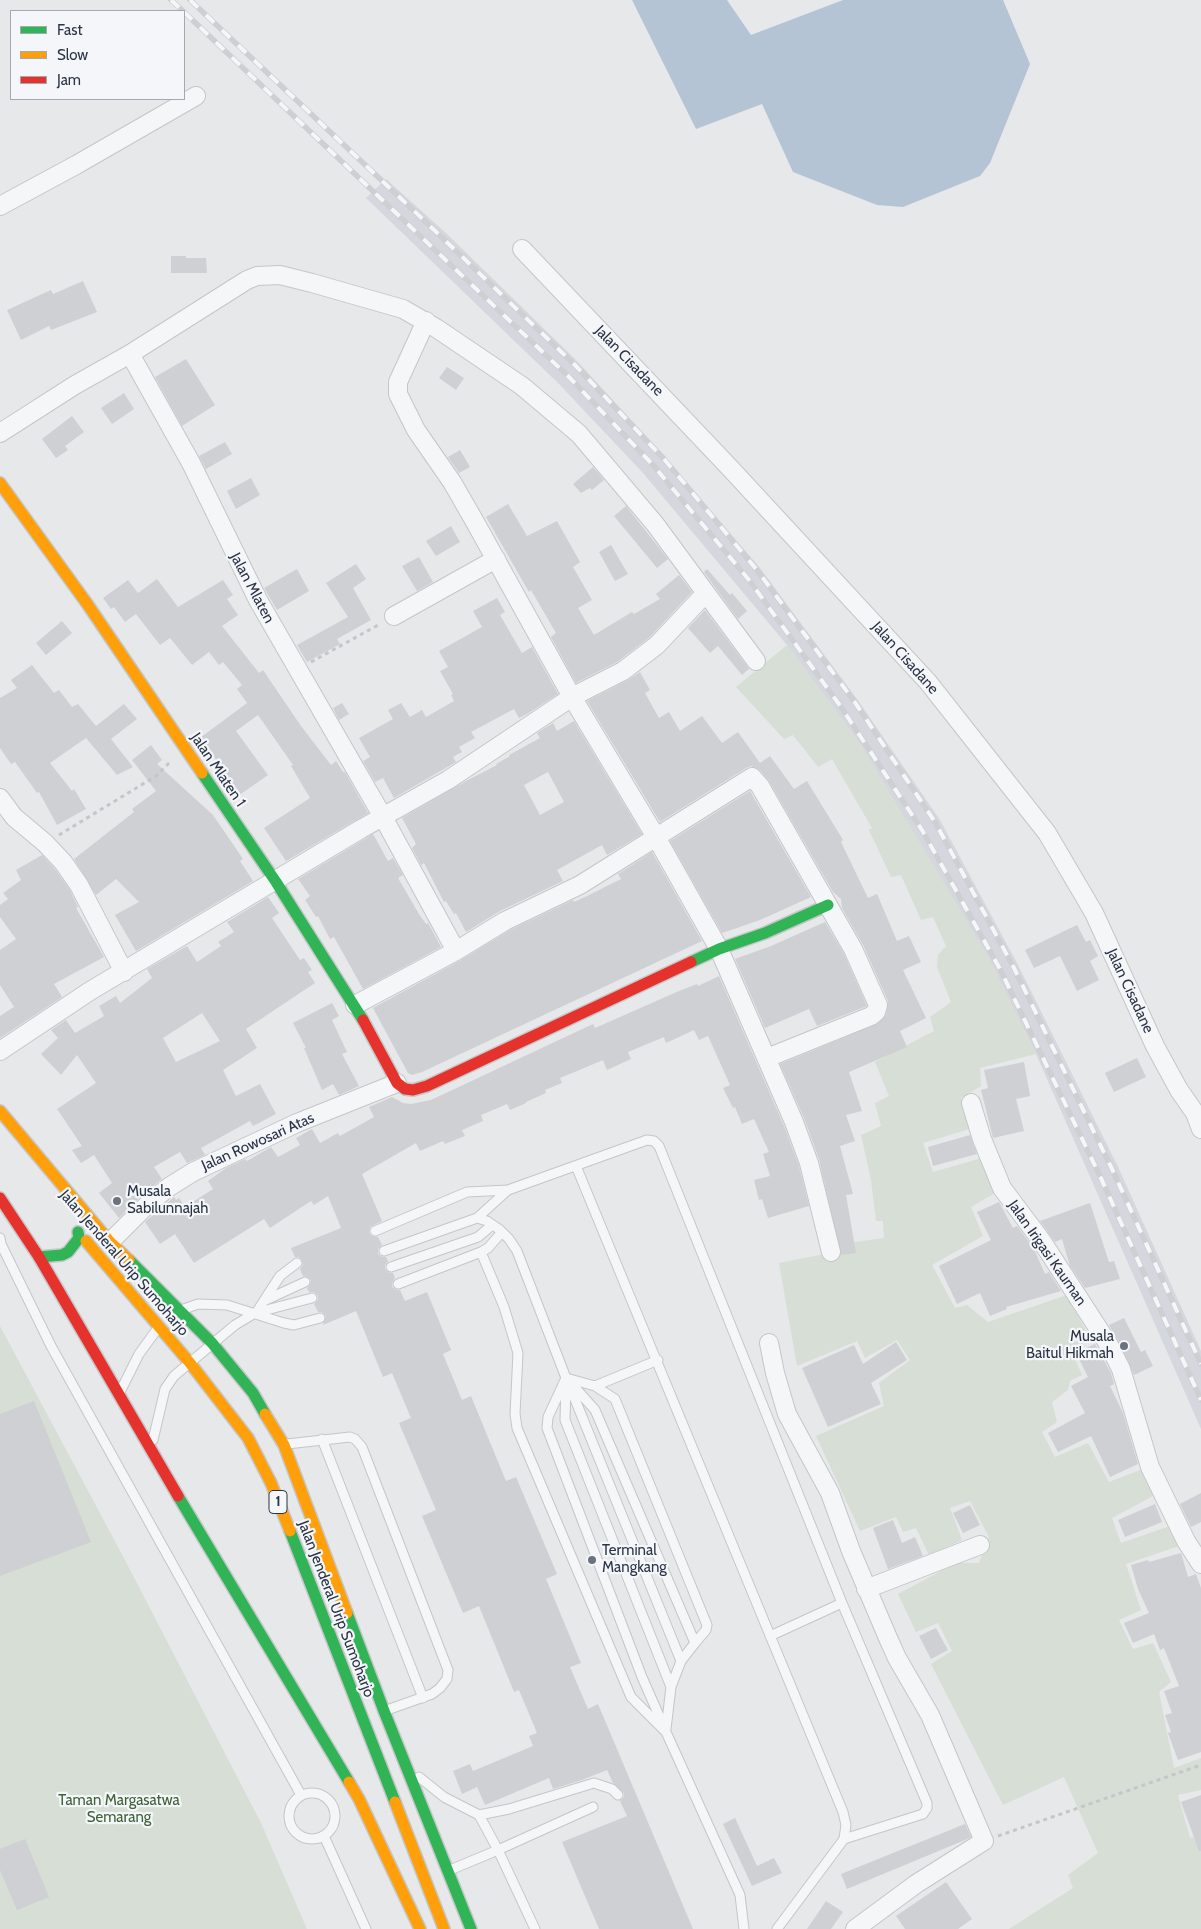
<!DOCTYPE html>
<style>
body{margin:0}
#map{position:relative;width:1201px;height:1929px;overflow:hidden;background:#e6e8ea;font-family:Cabin,sans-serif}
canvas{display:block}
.legend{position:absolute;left:10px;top:10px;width:175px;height:90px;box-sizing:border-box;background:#f4f6f9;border:1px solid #a4a8b1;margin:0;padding:6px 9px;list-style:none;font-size:15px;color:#2b3445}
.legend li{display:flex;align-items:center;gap:10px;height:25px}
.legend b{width:25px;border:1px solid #a4a8b1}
</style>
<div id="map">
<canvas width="1201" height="1929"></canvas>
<ul class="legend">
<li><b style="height:6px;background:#30b455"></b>Fast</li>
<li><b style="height:6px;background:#ff9f0a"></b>Slow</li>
<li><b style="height:6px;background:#e5322d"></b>Jam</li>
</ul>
</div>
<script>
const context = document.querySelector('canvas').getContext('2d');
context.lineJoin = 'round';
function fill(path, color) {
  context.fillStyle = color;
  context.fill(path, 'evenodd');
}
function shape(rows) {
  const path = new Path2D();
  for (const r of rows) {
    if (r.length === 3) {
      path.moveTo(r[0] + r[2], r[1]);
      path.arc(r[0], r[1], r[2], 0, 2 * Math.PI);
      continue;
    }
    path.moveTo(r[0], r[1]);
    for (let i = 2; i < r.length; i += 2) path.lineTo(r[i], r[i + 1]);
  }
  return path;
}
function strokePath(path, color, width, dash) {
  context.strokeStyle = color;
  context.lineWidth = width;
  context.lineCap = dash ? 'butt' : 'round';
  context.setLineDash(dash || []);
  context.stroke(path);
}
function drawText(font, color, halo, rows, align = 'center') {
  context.font = font + ' Cabin,sans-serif';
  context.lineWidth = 4.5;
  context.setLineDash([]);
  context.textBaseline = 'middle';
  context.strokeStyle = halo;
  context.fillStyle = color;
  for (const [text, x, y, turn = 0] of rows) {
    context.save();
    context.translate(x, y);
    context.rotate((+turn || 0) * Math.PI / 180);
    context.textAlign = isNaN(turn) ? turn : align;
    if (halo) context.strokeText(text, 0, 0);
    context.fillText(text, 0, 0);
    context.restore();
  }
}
fill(shape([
 [386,179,448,235,579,363,666,458,760,568,857,699,940,820,1018,965,1119,1169,1201,1351,1201,1429,1036,1054,988,957,860,744,787,645,643,473,559,384,366,198]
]), '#d4d7dd');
fill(shape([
 [787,645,860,744,925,851,988,957,1036,1054,980,1068,981,1086,961,1098,973,1128,923,1143,933,1172,982,1158,1000,1190,971,1207,983,1236,932,1265,955,1308,967,1305,988,1322,1067,1295,1090,1339,1071,1350,1082,1375,1070,1381,1068,1390,1052,1402,1057,1422,1042,1432,1055,1457,1088,1443,1109,1482,1143,1469,1153,1496,1112,1518,1121,1543,1170,1526,1179,1546,1126,1564,1141,1610,1119,1620,1133,1649,1153,1643,1171,1682,1159,1692,1174,1768,1201,1758,1201,1790,1178,1795,1190,1838,1201,1835,1201,1929,1009,1929,1073,1888,1068,1875,1098,1853,1064,1777,1003,1805,931,1664,952,1651,938,1623,916,1632,898,1594,956,1563,979,1563,989,1537,970,1501,950,1508,962,1540,929,1555,916,1528,903,1532,896,1517,860,1531,816,1436,884,1406,879,1383,910,1360,897,1340,865,1358,857,1341,797,1366,779,1263,830,1253,835,1247,848,1243,884,1238,883,1221,876,1221,871,1180,861,1135,881,1126,875,1103,889,1096,875,1062,934,1031,930,1017,951,1002,937,967,938,955,946,946,933,917,921,920,901,875,891,877,869,830,872,828,832,759,818,767,793,735,784,739,736,687],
 [0,1326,126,1562,261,1823,307,1929,0,1929]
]), '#d6ded6');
fill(shape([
 [632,0,727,0,751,35,843,0,1003,0,1030,64,990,163,980,176,903,207,877,205,793,172,762,104,696,129]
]), '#b4c4d5');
fill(shape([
 [171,256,186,256,186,258,206,258,207,273,171,273],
 [83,281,97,312,51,330,49,326,21,340,7,310,51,290,53,294],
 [186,359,215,405,182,426,155,377],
 [447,367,464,378,456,390,439,378],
 [124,393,134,409,112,424,101,408],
 [72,416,84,432,65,446,68,450,56,458,42,439],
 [225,442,232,454,206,469,199,456],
 [460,450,470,467,459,473,448,457],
 [593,467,604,480,592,490,590,488,581,493,573,484],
 [251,478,260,495,236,509,227,491],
 [508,504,527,536,557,521,580,562,573,567,592,600,578,608,594,635,632,612,634,614,660,599,656,594,679,575,692,592,650,637,617,662,576,683,551,637,556,633,531,590,529,592,486,517],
 [626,506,668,559,657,568,614,516],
 [451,526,460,542,436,556,426,541],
 [611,545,628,574,615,581,599,552],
 [419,557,433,582,417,591,402,566],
 [356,564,366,579,353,588,371,620,337,639,340,644,307,662,297,645,348,617,326,583],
 [297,569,309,591,277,610,264,588],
 [707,569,730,595,732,593,747,611,738,619,704,572],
 [157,579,178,607,223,580,233,595,227,599,238,615,222,626,259,673,263,670,301,726,331,765,336,761,343,772,345,772,368,813,286,861,264,828,310,798,291,766,293,765,258,715,236,731,268,775,238,796,217,766,220,765,200,738,247,703,237,689,242,685,223,662,219,665,209,652,192,665,170,638,160,645,136,614,125,622,114,607,111,609,103,598,128,580,138,593],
 [497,598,505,612,500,615,522,653,532,647,558,694,527,714,519,718,514,709,471,732,475,738,459,747,462,752,453,757,456,762,394,798,383,778,375,782,363,761,370,757,359,738,393,719,388,710,401,703,410,717,422,710,426,717,454,701,451,695,453,694,440,671,448,667,439,651,482,627,473,611],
 [705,610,749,669,742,675,718,646,710,653,688,628],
 [62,621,72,633,46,655,36,643],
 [32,665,54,693,59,690,72,707,78,704,96,726,124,704,137,719,111,739,133,767,117,775,86,738,50,763,72,791,74,789,86,809,57,825,39,792,37,793,15,762,11,764,0,748,0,698,17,688,11,680],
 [640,672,650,690,645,693,659,718,669,712,680,731,702,716,722,743,738,732,760,763,770,756,794,789,807,781,843,840,841,842,868,898,877,894,897,941,909,936,921,962,903,970,926,1018,900,1031,907,1047,849,1072,862,1111,846,1115,855,1141,840,1146,853,1194,846,1195,856,1253,841,1255,819,1159,804,1118,780,1064,877,1024,886,1015,888,1001,863,945,842,908,841,899,833,892,769,781,760,770,751,766,746,768,660,822,587,701,628,680],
 [342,703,349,714,339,720,333,708],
 [574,721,642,834,607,855,602,845,557,870,563,881,500,911,466,932,456,913,454,914,446,901,444,902,424,863,421,865,412,848,416,844,402,818,466,781,497,765,496,764,510,756,509,755,540,738,537,733,553,723,557,731],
 [548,772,564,802,540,815,524,785],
 [151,745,162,760,157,764,213,815,243,859,240,861,253,881,136,951,115,915,139,902,116,879,96,895,74,859,134,812,132,809,156,791,132,760],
 [750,791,811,897,760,920,722,933,670,841],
 [373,834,388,861,393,858,403,875,398,878,419,914,426,924,428,923,441,947,363,989,334,937,330,939,318,916,316,917,307,903,305,900,310,896,298,879],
 [652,852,702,941,422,1072,412,1075,408,1073,373,1008,461,960,510,930,573,900,574,902,587,896,621,879,618,874],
 [42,855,55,869,70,890,78,907,76,908,104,957,54,984,62,997,0,1038,0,1016,14,1007,0,985,0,950,16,939,0,917,0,905,8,899,3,893,21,880,16,870],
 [268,897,279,913,272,918,300,960,304,958,312,970,308,972,315,983,246,1029,257,1048,223,1070,236,1096,260,1084,276,1114,253,1126,250,1121,201,1148,205,1155,187,1163,180,1152,154,1167,162,1179,142,1195,119,1218,99,1193,112,1183,94,1155,81,1163,72,1150,82,1146,57,1109,96,1083,77,1055,61,1075,41,1054,58,1038,51,1030,66,1020,75,1033,104,1016,99,1006,116,996,120,1003,152,978,147,969,187,946,197,962,221,946,218,942,234,932,227,922],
 [202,1013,220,1041,176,1062,163,1038],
 [825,922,844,954,867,1006,817,1026,809,1009,765,1028,735,959,771,946],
 [1077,925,1086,942,1090,940,1098,956,1090,961,1099,980,1077,991,1060,956,1034,968,1025,950],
 [719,976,784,1126,799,1166,809,1206,768,1218,762,1199,759,1200,754,1180,770,1176,763,1154,769,1152,754,1119,742,1124,735,1107,733,1108,723,1088,730,1085,708,1036,699,1040,694,1030,666,1043,664,1037,628,1052,631,1059,607,1070,603,1060,577,1071,560,1078,562,1083,545,1090,546,1093,526,1102,526,1103,510,1110,507,1104,481,1115,483,1121,462,1130,465,1136,445,1144,443,1141,420,1151,416,1143,362,1174,382,1221,370,1227,369,1233,372,1236,378,1237,382,1245,378,1249,378,1254,382,1257,386,1257,388,1261,385,1265,385,1269,389,1273,393,1273,395,1278,392,1283,392,1287,397,1290,400,1290,405,1301,427,1292,451,1350,443,1354,462,1400,471,1396,506,1481,516,1477,557,1574,546,1579,581,1663,570,1667,588,1709,598,1704,693,1929,599,1929,562,1842,627,1816,620,1801,624,1797,624,1793,613,1783,607,1770,582,1780,553,1789,549,1778,485,1805,477,1787,462,1794,453,1771,470,1764,473,1771,533,1746,529,1736,537,1733,519,1690,514,1692,479,1606,463,1613,422,1516,436,1510,399,1423,411,1418,392,1373,383,1377,356,1311,323,1325,326,1316,322,1312,318,1312,314,1304,318,1300,318,1296,314,1292,309,1292,307,1288,310,1285,311,1280,308,1277,303,1276,300,1269,303,1265,302,1260,299,1257,295,1257,291,1248,341,1228,328,1196,314,1205,311,1201,270,1228,264,1219,194,1263,175,1234,160,1244,145,1222,174,1197,176,1200,179,1198,185,1207,213,1189,208,1181,226,1168,245,1159,247,1161,271,1147,278,1157,300,1145,296,1138,312,1129,320,1143,338,1133,340,1136,374,1117,369,1107,392,1097,403,1103,411,1104,431,1100,593,1024,595,1028,679,991,697,984,698,986],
 [332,1003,339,1016,332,1020,347,1052,342,1054,359,1086,339,1095,333,1084,322,1090,304,1048,306,1048,293,1023],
 [1137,1058,1146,1077,1114,1092,1105,1073],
 [1024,1062,1030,1096,1016,1099,1024,1131,993,1138,981,1090,988,1088,984,1070],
 [970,1135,977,1154,933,1166,928,1147],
 [999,1202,1013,1228,1017,1226,1034,1249,1045,1274,1049,1272,1061,1291,1006,1307,1007,1309,990,1316,980,1293,957,1304,939,1266,991,1240,977,1212],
 [1090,1203,1109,1262,1114,1261,1120,1279,1085,1288,1070,1266,1062,1239,1055,1242,1040,1221],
 [1124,1318,1141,1352,1145,1350,1153,1366,1134,1375,1118,1340,1109,1325],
 [896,1342,907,1360,871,1383,881,1404,828,1427,802,1368,854,1345,863,1364],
 [1095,1344,1111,1373,1114,1384,1110,1386,1123,1413,1138,1464,1110,1477,1091,1436,1058,1452,1048,1433,1085,1413,1071,1386,1088,1377,1076,1353],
 [34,1401,91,1542,0,1576,0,1414],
 [1201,1493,1201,1522,1191,1527,1180,1504],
 [1155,1504,1162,1522,1125,1537,1118,1520],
 [970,1505,980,1525,963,1533,953,1513],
 [893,1520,902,1543,915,1537,923,1556,888,1569,873,1528],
 [1181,1553,1188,1577,1196,1574,1201,1588,1201,1752,1178,1760,1168,1733,1171,1732,1165,1715,1172,1713,1164,1691,1179,1686,1164,1648,1160,1650,1154,1634,1133,1643,1124,1623,1149,1613,1138,1589,1131,1565,1148,1560,1149,1562],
 [936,1628,948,1650,931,1659,919,1636],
 [1201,1795,1201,1851,1199,1851,1181,1802],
 [735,1818,757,1866,774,1858,782,1873,752,1886,723,1824],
 [965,1824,971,1837,965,1840,847,1889,841,1874],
 [25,1839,49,1897,17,1910,0,1870,0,1849],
 [946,1882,972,1919,958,1929,905,1929,896,1916],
 [826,1901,843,1912,831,1929,807,1929]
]), '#ced0d3');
const lane = shape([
 [576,1166,843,1812,846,1825,844,1839,777,1929],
 [477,1218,508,1190,647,1140,654,1141,659,1146,842,1603,927,1803,927,1808,923,1814,844,1839],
 [375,1231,467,1192,508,1190],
 [0,1238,1,1244,51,1346,301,1795],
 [384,1251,477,1218,487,1221,500,1230,509,1239,517,1251,566,1378,548,1417,547,1428,642,1677,664,1727],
 [481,1252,504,1307,518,1353,515,1414,517,1428,631,1697,666,1732,740,1895,744,1929],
 [391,1267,478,1237,492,1225],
 [398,1284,481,1252,488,1248,502,1232],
 [266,1300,305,1282],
 [184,1309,198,1304,227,1305,284,1323,294,1325,320,1318],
 [256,1313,280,1276,297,1263],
 [566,1378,595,1386,615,1399,707,1625,706,1630,695,1643],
 [568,1382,681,1661,671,1687],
 [566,1383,565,1420,671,1687,666,1729],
 [571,1383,595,1410,695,1643,681,1661],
 [595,1386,658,1360],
 [121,1390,139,1354,158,1328],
 [322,1439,423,1698],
 [153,1440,165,1389,174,1376,235,1325,255,1313,312,1298],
 [287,1444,350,1437,355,1439,362,1447,448,1670,447,1679,440,1688,432,1694,387,1710],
 [770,1636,842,1603],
 [419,1777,444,1797,479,1815,509,1809,594,1783,612,1789,618,1795],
 [312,1816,23],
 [479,1815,498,1850,593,1807],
 [324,1836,366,1929],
 [450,1870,498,1850,535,1929]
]);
const street = shape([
 [0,206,76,165,196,96],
 [522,249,730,468,928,682,1047,833,1094,913,1155,1046,1179,1090,1195,1113,1201,1129],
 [426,321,398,382,398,394,416,430,452,482,475,522,572,697,656,837,719,949,794,1122,809,1163,831,1252],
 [130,354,247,280,257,276,280,275,312,283,403,309,436,328,522,386,579,434,655,524,756,661],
 [0,433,75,385,130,354,191,463,258,600,383,817,456,951],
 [394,616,496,559],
 [0,798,14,817,45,843,63,862,79,885,124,972],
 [355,1005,456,951,505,921,580,885,752,777,760,786,853,949,878,1005,876,1012,871,1016,767,1058],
 [0,1051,90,991,361,829,448,780,572,697,623,671,657,645,705,594],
 [971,1103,982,1139,1002,1188,1041,1240,1109,1345,1121,1369,1150,1467,1186,1541,1201,1564],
 [110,1242,149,1203,169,1187,193,1172,297,1123,397,1083],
 [769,1343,775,1373,787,1414,830,1493,851,1551,888,1638,897,1658,930,1715,984,1841,916,1884,855,1929],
 [866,1589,980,1545]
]);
const fast = shape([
 [202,773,276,882,363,1020],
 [691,962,719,949,765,933,828,905],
 [39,1257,62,1255,68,1252,79,1238,78,1232],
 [129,1260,212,1343,253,1393,265,1414],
 [178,1496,349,1782],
 [290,1531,395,1802],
 [347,1613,384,1711,471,1929]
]);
const slow = shape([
 [0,483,88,605,202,773],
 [0,1111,110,1242,129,1260],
 [86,1241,190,1363,248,1438,271,1483,290,1531],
 [265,1414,284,1445,347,1613],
 [349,1782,359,1799,420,1929],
 [395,1802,444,1929]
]);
const jam = shape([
 [363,1020,397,1083,405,1089,413,1090,427,1086,691,962],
 [0,1198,39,1257,178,1496]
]);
strokePath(lane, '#c4c6c8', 11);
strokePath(street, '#c4c6c8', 20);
strokePath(fast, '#c4c6c8', 14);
strokePath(slow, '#c4c6c8', 14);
strokePath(jam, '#c4c6c8', 14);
strokePath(shape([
 [311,662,380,624],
 [59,835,156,776,170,762],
 [998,1836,1201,1765]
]), '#c5c6ca', 3, [4, 4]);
strokePath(lane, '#f5f6f7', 9);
strokePath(street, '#f5f6f7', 18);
strokePath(fast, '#30b455', 11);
strokePath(slow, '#ff9f0a', 11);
strokePath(jam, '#e5322d', 11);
const rail = shape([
 [171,0,183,11],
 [190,0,429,225,575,365,664,459,757,570,854,701,935,822,1014,968,1113,1171,1201,1364],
 [184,12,568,376,653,465,749,580,841,707,922,830,1000,969,1100,1176,1201,1400]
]);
strokePath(rail, '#cecfd2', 5.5);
strokePath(rail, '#f4f6f9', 4, [11]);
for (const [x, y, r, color] of [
 [117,1201,5,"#6c737f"],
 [1124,1346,5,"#6c737f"],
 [592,1560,5,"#6c737f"]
]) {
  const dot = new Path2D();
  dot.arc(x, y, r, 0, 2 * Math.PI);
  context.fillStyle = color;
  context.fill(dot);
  strokePath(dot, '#f4f6f9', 2);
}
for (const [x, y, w] of [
 [278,1502,18]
]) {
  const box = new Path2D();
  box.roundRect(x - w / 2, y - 11.5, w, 23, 4);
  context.fillStyle = '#f4f6f9';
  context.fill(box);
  strokePath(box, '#2b3445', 1);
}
drawText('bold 14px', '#2b3445', null, [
 ["1",278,1502]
]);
drawText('15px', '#2b3445', '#f4f6f9', [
 ["Jalan Cisadane",629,361,46],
 ["Jalan Mlaten",252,588,62],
 ["Jalan Cisadane",905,658,48],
 ["Jalan Mlaten 1",218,770,56],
 ["Jalan Cisadane",1130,991,65],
 ["Jalan Rowosari Atas",258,1142,-24],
 ["Jalan Irigasi Kauman",1047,1253,55],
 ["Jalan Jenderal Urip Sumoharjo",124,1263,49],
 ["Jalan Jenderal Urip Sumoharjo",336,1609,69]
]);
drawText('15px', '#2b3445', '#f4f6f9', [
 ["Musala",127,1192],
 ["Sabilunnajah",127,1209],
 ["Musala",1114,1337,"right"],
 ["Baitul Hikmah",1114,1354,"right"],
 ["Terminal",602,1551],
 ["Mangkang",602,1568]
], 'left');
drawText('15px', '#3f6138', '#f4f6f9', [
 ["Taman Margasatwa",119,1801],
 ["Semarang",119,1818]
]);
</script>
